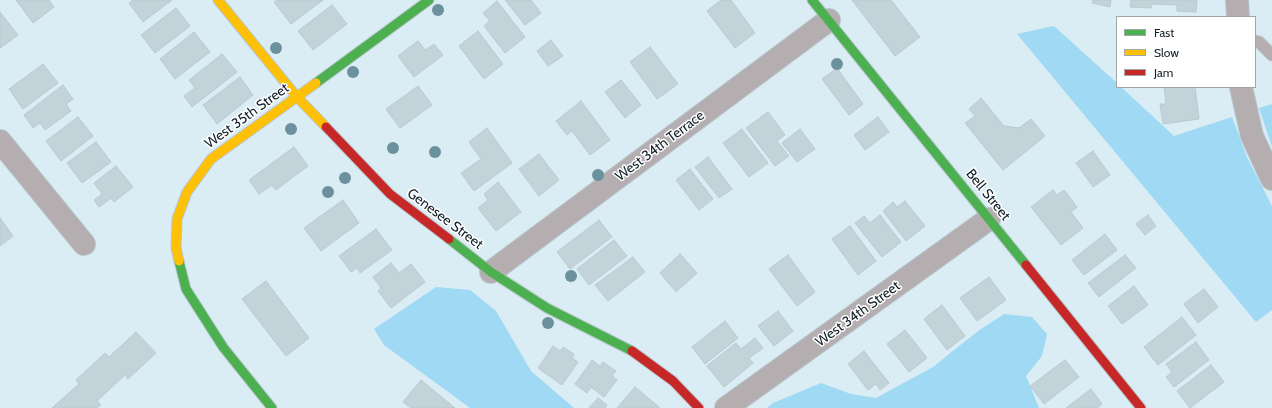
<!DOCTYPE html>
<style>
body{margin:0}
#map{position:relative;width:1272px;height:408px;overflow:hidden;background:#daecf4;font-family:Cabin,sans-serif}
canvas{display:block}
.legend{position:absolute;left:1116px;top:16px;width:140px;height:72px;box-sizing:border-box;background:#fff;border:1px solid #a0a6a9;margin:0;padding:5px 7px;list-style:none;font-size:12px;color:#122128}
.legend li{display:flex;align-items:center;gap:8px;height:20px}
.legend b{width:20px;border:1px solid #a0a6a9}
</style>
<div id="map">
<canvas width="1272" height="408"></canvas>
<ul class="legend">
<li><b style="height:5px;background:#4caf50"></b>Fast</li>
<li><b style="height:5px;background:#ffc107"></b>Slow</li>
<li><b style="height:5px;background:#c62828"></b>Jam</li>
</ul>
</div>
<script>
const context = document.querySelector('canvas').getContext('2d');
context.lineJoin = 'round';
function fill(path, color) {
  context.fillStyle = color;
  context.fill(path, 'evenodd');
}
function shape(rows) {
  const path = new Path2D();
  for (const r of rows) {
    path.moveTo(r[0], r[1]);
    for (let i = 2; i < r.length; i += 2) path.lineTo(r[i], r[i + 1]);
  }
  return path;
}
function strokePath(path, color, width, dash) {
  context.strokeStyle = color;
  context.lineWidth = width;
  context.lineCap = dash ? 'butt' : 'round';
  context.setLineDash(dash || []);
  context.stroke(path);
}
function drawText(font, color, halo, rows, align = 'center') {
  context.font = font + ' Cabin,sans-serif';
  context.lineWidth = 3;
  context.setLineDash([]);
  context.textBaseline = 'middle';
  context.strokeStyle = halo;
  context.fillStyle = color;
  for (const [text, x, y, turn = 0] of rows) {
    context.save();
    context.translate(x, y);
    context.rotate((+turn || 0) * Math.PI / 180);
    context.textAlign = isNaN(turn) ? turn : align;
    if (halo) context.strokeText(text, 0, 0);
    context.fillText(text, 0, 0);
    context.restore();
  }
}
fill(shape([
 [1054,26,1117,83,1117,87,1121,87,1174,136,1232,117,1247,157,1272,206,1272,310,1256,322,1017,34],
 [1272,104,1272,147,1259,108],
 [436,287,470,290,496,311,531,371,574,408,470,408,384,345,374,329],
 [1004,314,1032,317,1047,334,1042,356,1026,376,1039,408,767,408,773,403,821,383,851,394,876,398,933,367,978,331]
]), '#9fd9f3');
const building = shape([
 [16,0,49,0,54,7,33,23,16,0],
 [133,0,172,0,143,22,129,3,133,0],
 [278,0,323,0,291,24,274,2,278,0],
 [505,0,531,0,541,13,525,25,505,0],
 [721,0,731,0,755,33,735,48,707,11,721,0],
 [852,0,891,0,920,37,895,56,852,0],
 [1093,0,1111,0,1110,7,1092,3,1093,0],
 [1131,0,1197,0,1196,12,1177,11,1177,5,1151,4,1151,8,1130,7,1131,0],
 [497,1,525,37,505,53,484,26,490,21,483,13,497,1],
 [332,5,347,24,313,50,298,31,332,5],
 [176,8,190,26,155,53,141,35,176,8],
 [0,12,18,35,0,48,0,12],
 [478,31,503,64,484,79,459,46,478,31],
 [194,32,210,52,175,79,160,59,194,32],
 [551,40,563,56,548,66,537,51,551,40],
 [418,41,425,50,434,44,443,55,414,77,398,56,418,41],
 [650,47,678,84,657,99,630,62,650,47],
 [222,54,237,72,192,107,184,96,195,88,189,80,222,54],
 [43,64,58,83,23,109,9,89,43,64],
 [837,68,863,104,849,115,822,79,837,68],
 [240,77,253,95,217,124,203,105,240,77],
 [621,80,641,105,625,118,605,92,621,80],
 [63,85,73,99,66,104,71,111,45,130,40,123,33,128,24,115,63,85],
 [418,86,432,105,400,128,386,109,418,86],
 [1164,87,1195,87,1199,119,1163,124,1160,104,1166,104,1164,87],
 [981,98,1004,126,1019,128,1031,119,1045,136,1003,170,965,123,975,116,969,109,981,98],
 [581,101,610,140,590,155,572,131,567,135,556,121,581,101],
 [768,112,785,135,777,141,789,156,775,166,746,128,768,112],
 [78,117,93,136,61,161,46,141,78,117],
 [878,117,889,132,865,150,854,135,878,117],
 [487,128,512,163,474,191,461,173,481,159,469,142,487,128],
 [742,129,768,163,749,177,723,143,742,129],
 [800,129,815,149,797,162,782,143,800,129],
 [96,142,111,162,82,183,67,163,96,142],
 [294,147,308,166,276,190,272,185,259,194,249,180,294,147],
 [1093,151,1110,175,1093,187,1076,163,1093,151],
 [539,154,559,180,539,196,519,169,539,154],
 [708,157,732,189,719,198,695,167,708,157],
 [116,166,133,187,114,202,111,198,99,207,94,200,102,194,94,183,116,166],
 [690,169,713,199,699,210,676,180,690,169],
 [498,182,521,212,496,231,478,208,488,200,484,194,498,182],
 [1053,190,1057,195,1064,190,1077,207,1071,212,1083,228,1061,245,1031,207,1053,190],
 [343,200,359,223,321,251,304,228,343,200],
 [905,201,925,226,906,241,883,211,893,202,897,207,905,201],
 [880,215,901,242,882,257,855,223,864,216,870,223,880,215],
 [1148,215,1156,226,1145,235,1136,224,1148,215],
 [0,218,13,236,0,246,0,218],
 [599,220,612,237,570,269,557,252,599,220],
 [850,226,876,261,858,275,832,239,850,226],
 [376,229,392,250,360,273,357,268,351,272,339,256,376,229],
 [1105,234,1117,250,1084,275,1072,260,1105,234],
 [614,240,627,256,589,285,577,269,614,240],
 [680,254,697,273,676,292,660,273,680,254],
 [788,255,815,292,797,306,769,269,788,255],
 [1125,255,1136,268,1099,297,1088,283,1125,255],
 [633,257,645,272,608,301,595,285,633,257],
 [391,263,399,273,411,264,425,282,391,308,378,291,381,288,373,277,391,263],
 [989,277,1006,300,977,321,960,298,989,277],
 [266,281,309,338,286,356,242,299,266,281],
 [1134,286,1148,305,1122,324,1108,306,1134,286],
 [1204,289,1218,307,1198,323,1184,304,1204,289],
 [942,305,965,336,947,350,924,319,942,305],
 [778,311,793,331,774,346,758,326,778,311],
 [1182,317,1196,335,1158,365,1144,347,1182,317],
 [725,321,738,338,705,364,692,347,725,321],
 [905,330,927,358,909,372,887,344,905,330],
 [136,332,156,353,128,379,125,375,97,401,101,405,97,408,52,408,79,384,76,380,105,353,109,357,136,332],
 [755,338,763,348,749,358,753,363,724,387,707,366,736,343,741,349,755,338],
 [1196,342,1209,360,1174,387,1166,377,1172,372,1166,364,1196,342],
 [553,346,560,351,563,347,574,354,572,358,578,362,562,385,538,368,553,346],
 [864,351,889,383,880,390,876,384,868,390,848,364,864,351],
 [592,360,600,366,603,362,616,371,612,376,617,380,604,397,591,387,587,393,575,384,592,360],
 [1065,360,1079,377,1044,404,1030,386,1065,360],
 [1211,365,1224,382,1190,408,1177,391,1211,365],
 [421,380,455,408,411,408,403,402,421,380],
 [635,387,659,407,659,408,617,408,635,387],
 [1091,389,1102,404,1097,408,1066,408,1091,389],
 [598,398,607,405,605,408,589,408,598,398]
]);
fill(building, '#c3d3da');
strokePath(building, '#bac9d0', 1);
const lane = shape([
 [1255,41,1259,42,1272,55]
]);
const street = shape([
 [1237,0,1238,17],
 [1241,87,1252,136,1272,179],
 [0,141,84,244],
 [491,272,829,20],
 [726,408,989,219]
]);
const fast = shape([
 [812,0,1026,265],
 [316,83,429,0],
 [449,239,491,272,547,308,632,351],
 [179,261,186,289,223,347,272,408]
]);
const slow = shape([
 [218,0,297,97,326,127],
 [179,261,176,248,177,219,187,192,211,159,316,83]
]);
const jam = shape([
 [326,127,390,194,449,239],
 [1026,265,1141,408],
 [632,351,673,381,699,408]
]);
strokePath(lane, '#b8c7cd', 13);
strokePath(street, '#b8c7cd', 24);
strokePath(fast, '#b8c7cd', 11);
strokePath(slow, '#b8c7cd', 11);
strokePath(jam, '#b8c7cd', 11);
strokePath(lane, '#b4aeb1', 11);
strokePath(street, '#b4aeb1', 22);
strokePath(fast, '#4caf50', 9);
strokePath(slow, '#ffc107', 9);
strokePath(jam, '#c62828', 9);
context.fillStyle = '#6b909e';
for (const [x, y] of [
 [438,10],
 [276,48],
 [837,64],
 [353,72],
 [291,129],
 [393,148],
 [435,152],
 [598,175],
 [345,178],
 [328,192],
 [571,276],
 [548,323]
]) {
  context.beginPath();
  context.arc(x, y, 6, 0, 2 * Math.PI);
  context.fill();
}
drawText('14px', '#122128', '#fff', [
 ["West 35th Street",247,116,-36],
 ["West 34th Terrace",660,146,-37],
 ["Bell Street",988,195,51],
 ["Genesee Street",445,219,37],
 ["West 34th Street",858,314,-36]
]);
</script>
